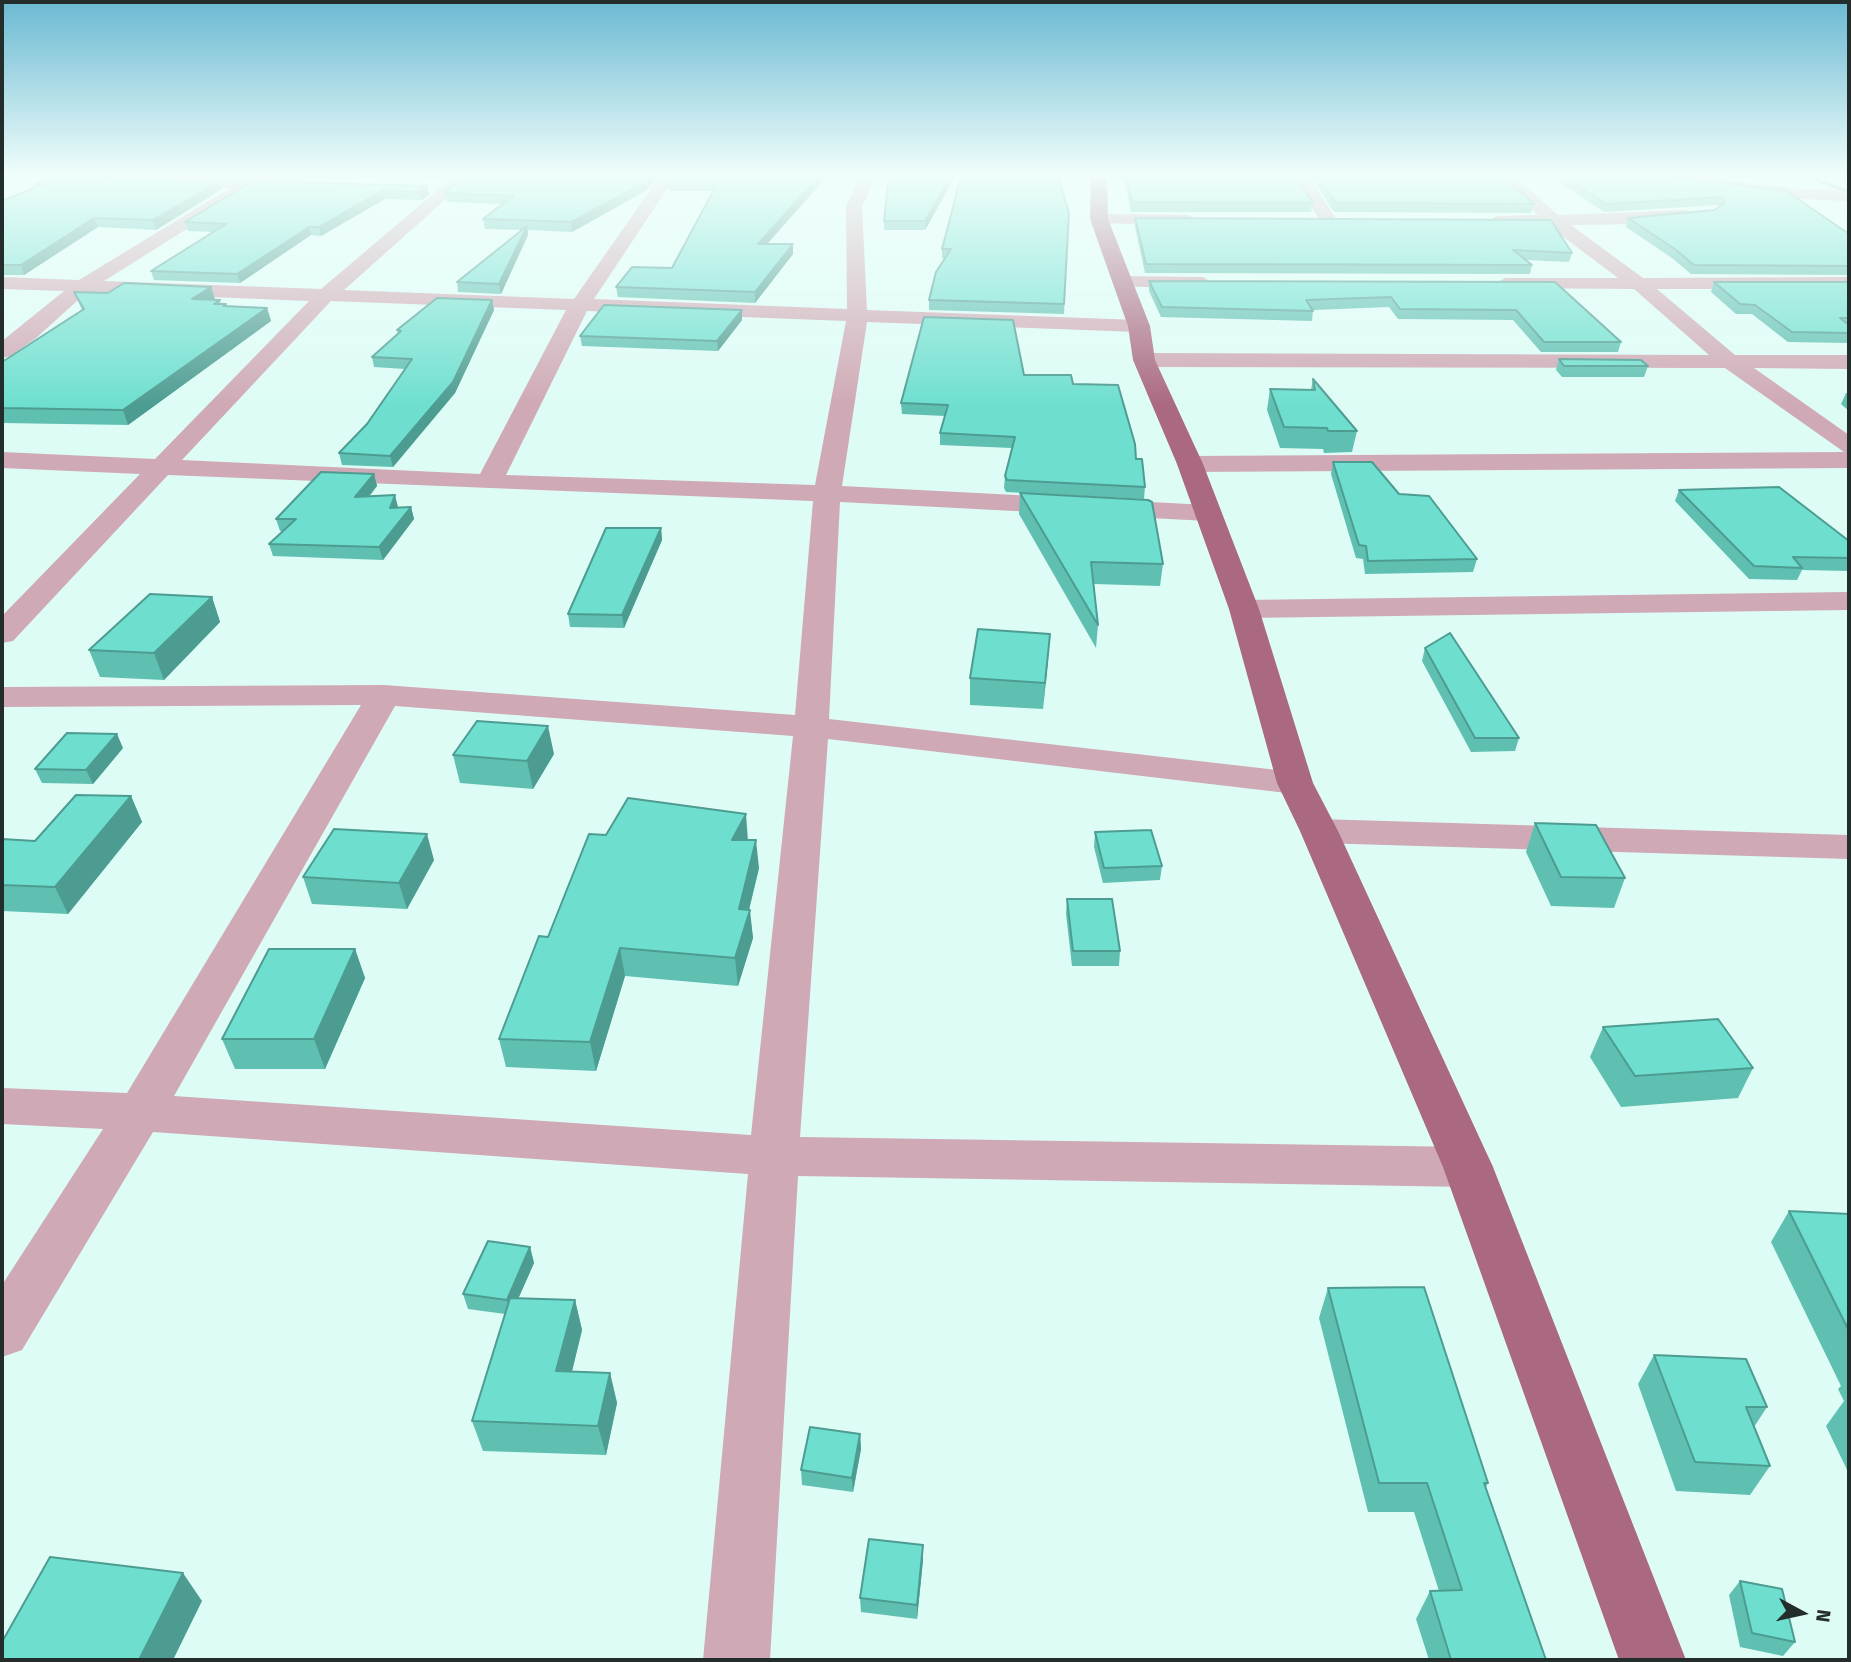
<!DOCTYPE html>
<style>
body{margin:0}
#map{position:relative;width:1851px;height:1662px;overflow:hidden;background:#defcf6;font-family:"Fira Sans",sans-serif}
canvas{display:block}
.frame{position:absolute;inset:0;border:4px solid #232e2c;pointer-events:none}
.north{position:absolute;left:1767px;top:1578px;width:70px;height:70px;-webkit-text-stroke:5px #defcf6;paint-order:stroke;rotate:98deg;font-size:19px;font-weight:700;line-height:28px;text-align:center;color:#232e2c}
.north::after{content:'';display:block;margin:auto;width:24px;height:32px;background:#232e2c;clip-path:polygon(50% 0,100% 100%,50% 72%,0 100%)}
</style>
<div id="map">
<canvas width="1851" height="1662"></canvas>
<div class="frame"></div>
<div class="north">N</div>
</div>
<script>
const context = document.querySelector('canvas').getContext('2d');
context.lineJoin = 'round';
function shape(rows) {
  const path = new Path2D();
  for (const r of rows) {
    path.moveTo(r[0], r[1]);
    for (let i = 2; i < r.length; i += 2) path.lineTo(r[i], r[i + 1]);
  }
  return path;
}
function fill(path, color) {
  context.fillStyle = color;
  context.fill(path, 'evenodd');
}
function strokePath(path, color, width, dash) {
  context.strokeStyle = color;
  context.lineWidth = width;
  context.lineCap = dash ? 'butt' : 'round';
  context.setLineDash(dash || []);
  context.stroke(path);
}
fill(shape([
 [1811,173,1817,173,1821,180,1849,190,1849,194,1817,182,1811,173]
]), '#41958a');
fill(shape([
 [458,173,475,173,344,290,574,299,651,189,666,173,682,173,663,195,594,299,847,309,846,206,862,173,878,173,862,206,867,310,1139,320,1146,322,1150,326,1146,330,1139,332,867,322,842,486,1208,505,1218,507,1222,513,1218,519,1208,521,840,502,829,719,1295,772,1308,775,1313,783,1308,791,1295,794,828,739,800,1137,1468,1147,1486,1153,1493,1167,1486,1181,1468,1187,798,1176,770,1660,703,1660,748,1174,153,1132,22,1350,2,1357,2,1285,103,1129,2,1124,2,1088,127,1093,361,705,2,707,2,687,384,685,795,715,813,501,168,475,13,641,2,643,2,616,140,474,2,468,2,452,155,459,309,301,87,292,35,339,10,356,2,358,2,341,64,291,2,289,2,277,79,280,230,188,168,186,162,184,160,181,162,178,249,178,300,180,308,185,300,190,252,188,104,281,321,289,458,173],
 [331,301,566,310,480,474,182,460,331,301],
 [587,311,846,321,815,485,506,475,587,311],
 [395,706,793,736,751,1135,174,1096,395,706],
 [1290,173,1306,173,1337,220,1334,224,1322,224,1290,173],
 [1493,173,1510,173,1558,215,1687,210,1690,214,1681,219,1641,224,1571,225,1643,278,1849,277,1849,289,1657,289,1735,355,1849,355,1849,369,1754,368,1849,435,1849,468,1190,472,1181,469,1177,464,1181,459,1190,456,1844,452,1725,368,1144,367,1136,365,1133,360,1136,355,1144,353,1709,355,1634,289,1498,288,1495,284,1505,278,1618,278,1549,226,1494,225,1491,221,1494,217,1500,216,1538,215,1493,173],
 [1636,173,1678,173,1798,189,1849,191,1849,201,1798,199,1644,178,1636,173],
 [1099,214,1188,215,1197,220,1188,225,1093,223,1090,219,1099,214],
 [1124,276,1203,277,1213,283,1203,289,1117,286,1114,282,1124,276],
 [1849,592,1849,610,1244,618,1233,616,1229,609,1233,602,1244,600,1849,592],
 [1319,819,1849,835,1849,859,1319,843,1305,839,1300,831,1305,823,1319,819]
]), '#cfa9b5');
fill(shape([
 [1091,173,1107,173,1108,219,1150,326,1155,360,1203,464,1259,609,1313,783,1338,831,1493,1167,1686,1660,1619,1660,1443,1167,1300,831,1277,783,1229,609,1177,464,1133,360,1128,326,1090,219,1091,173]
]), '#aa6881');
fill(shape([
 [67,173,455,173,446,179,97,173,96,175,100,178,220,181,222,189,156,230,98,227,24,275,2,275,2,201,36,187,35,184],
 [830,173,767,244,793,244,793,254,755,303,618,297,616,287,672,268,713,191,670,191,669,182],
 [957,173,925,230,884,230,884,221],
 [1123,173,1294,173,1313,203,1311,212,1131,212],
 [1308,173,1500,173,1534,204,1531,213,1334,212],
 [1546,173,1649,173,1849,234,1849,275,1691,274,1672,258,1626,227,1628,218,1714,210,1720,207,1719,205,1604,212],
 [1689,173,1753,173,1746,179],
 [252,181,427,186,429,194,422,200,385,199,321,236,311,235,240,283,154,280,151,271,213,232,188,231,185,222],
 [647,190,572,232,528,230,528,235,501,294,458,292,457,282,522,230,485,229,483,219,502,204,447,202,445,193],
 [1069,213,1064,314,929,310,929,300,945,258,942,258,942,249],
 [1135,218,1572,253,1569,262,1526,260,1532,265,1530,274,1145,273,1135,227],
 [1149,281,1555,282,1621,342,1618,352,1541,352,1513,320,1398,319,1389,307,1313,310,1312,321,1161,317,1149,291],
 [1714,282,1849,282,1849,343,1788,342,1752,314,1736,314,1711,292],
 [211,287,215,299,220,300,221,304,226,304,227,306,267,308,271,321,128,425,2,423,2,362,82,310,74,292,108,293],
 [492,300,494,310,455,393,393,467,342,465,339,453,367,424,405,369,374,367,372,357,398,334,397,330],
 [742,320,718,351,582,346,580,336],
 [1559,359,1648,366,1644,377,1562,377,1556,370],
 [1024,375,1073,384,1136,459,1145,487,1144,499,1006,492,1004,488,1005,476,1012,448,940,445,940,433,945,416,902,414,901,403],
 [1313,379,1357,431,1352,452,1324,453,1323,449,1280,448,1267,410,1270,389,1311,390],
 [1846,393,1849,393,1849,411,1841,404],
 [1333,462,1399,494,1477,559,1473,572,1365,574,1363,559,1356,558,1331,474],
 [374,474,377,486,369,497,398,508,411,507,414,519,383,560,273,556,269,544,283,531,280,531,276,519],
 [1679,490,1849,541,1849,571,1802,570,1797,580,1749,579,1675,501],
 [1020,493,1163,564,1160,586,1094,584,1098,625,1096,648,1019,514],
 [661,528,662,540,624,628,570,627,568,614],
 [212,597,220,622,164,680,100,677,89,650],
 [1425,648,1519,738,1515,751,1471,752,1422,661],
 [1048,660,1043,709,970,705,970,678],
 [123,748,93,784,42,783,35,769],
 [554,754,533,789,460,783,453,755],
 [131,796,142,822,68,914,2,911,2,839,35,841],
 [1535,823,1625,878,1614,908,1551,906,1526,852],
 [1095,832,1162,866,1160,880,1103,883,1094,847],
 [748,840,759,868,749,910,753,938,738,986,625,976,596,1071,506,1067,499,1039,548,937],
 [434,860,407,909,312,904,303,877],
 [1067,899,1120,951,1119,966,1072,966,1066,914],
 [355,949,365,978,325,1069,235,1069,222,1039],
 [1603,1027,1753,1068,1738,1098,1621,1107,1590,1057],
 [1789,1211,1849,1214,1849,1474,1826,1426,1844,1401,1838,1389,1841,1386,1771,1242],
 [530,1247,534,1263,518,1299,575,1300,582,1330,572,1371,610,1373,617,1403,606,1455,483,1451,472,1421,505,1314,468,1309,463,1294],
 [1328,1288,1488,1483,1486,1487,1546,1660,1429,1660,1416,1619,1430,1591,1439,1591,1414,1512,1368,1512,1319,1318],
 [1654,1355,1767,1407,1754,1427,1770,1466,1750,1495,1676,1491,1638,1384],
 [860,1434,861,1449,853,1492,802,1485,801,1470],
 [923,1560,917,1619,861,1612,860,1598],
 [1740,1581,1795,1642,1783,1656,1740,1647,1729,1595]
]), '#5fc0b2');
fill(shape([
 [445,173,455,173,446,179],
 [654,173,663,173,647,190,572,232,571,222],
 [822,173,830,173,759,253,758,244],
 [953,173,957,173,925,230,925,221],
 [1748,173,1753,173,1746,179],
 [220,181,222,189,156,230,153,220],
 [427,186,429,194,422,200,420,192],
 [383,190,385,199,321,236,319,227],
 [94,218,98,227,24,275,21,265],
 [527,226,528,235,501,294,499,284],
 [309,227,311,235,240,283,237,274],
 [793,244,793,254,755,303,755,292],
 [211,287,215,300,192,299],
 [492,300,494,310,455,393,393,467,390,456],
 [267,308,271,321,128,425,123,410],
 [742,310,742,320,718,351,717,341],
 [374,474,377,486,358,509,355,497],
 [395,495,398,507,390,508],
 [411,507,414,519,383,560,379,547],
 [661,528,662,540,624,628,622,615],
 [212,597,220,622,164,680,154,653],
 [1050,634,1048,660,1043,709,1045,683],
 [548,726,554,754,533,789,527,761],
 [117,734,123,748,93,784,86,770],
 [131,796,142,822,68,914,55,887],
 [746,814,748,841,732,840],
 [427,834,434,860,407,909,399,883],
 [756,840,759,868,744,930,750,910,753,938,738,986,735,958,739,909],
 [620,948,625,976,596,1071,590,1042],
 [355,949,365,978,325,1069,314,1039],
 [530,1247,534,1263,511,1315,507,1300],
 [575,1300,582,1330,565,1400,556,1371],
 [610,1373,617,1403,606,1455,598,1426],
 [860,1434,861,1449,853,1492,852,1478],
 [923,1545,923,1560,917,1619,917,1605],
 [183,1573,202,1601,173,1660,139,1660]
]), '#4d9c91');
const building = shape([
 [67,173,92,173,100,178,220,181,153,220,94,218,21,265,2,265,2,201,42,185,35,184,67,173],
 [468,173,654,173,646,182,571,222,483,219,513,196,445,193,468,173],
 [677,173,822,173,758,244,793,244,755,292,616,287,632,267,672,268,718,182,669,182,677,173],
 [889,173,953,173,925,221,884,221,889,173],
 [962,173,1057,173,1069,213,1064,304,929,300,936,272,951,249,942,249,962,173],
 [1125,173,1294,173,1313,203,1132,202,1125,173],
 [1315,173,1500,173,1534,204,1336,203,1315,173],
 [1560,173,1649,173,1786,191,1849,234,1849,266,1694,265,1675,249,1628,218,1714,210,1725,203,1722,197,1606,204,1560,173],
 [252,181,427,186,420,192,383,190,319,227,309,227,237,274,151,271,226,224,185,222,252,181],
 [1135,218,1551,220,1572,253,1513,250,1532,265,1146,264,1135,218],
 [527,226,499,284,457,282,527,226],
 [1149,281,1555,282,1621,342,1544,342,1516,310,1400,309,1391,297,1306,300,1313,311,1162,307,1149,281],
 [1714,282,1849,282,1849,318,1840,318,1849,325,1849,333,1792,332,1755,305,1740,304,1714,282],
 [124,283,211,287,192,299,220,300,214,304,226,304,223,306,267,308,123,410,2,408,2,362,84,309,74,292,108,293,124,283],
 [437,298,492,300,453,382,390,456,339,453,367,424,412,359,372,357,401,331,397,330,437,298],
 [604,305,742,310,717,341,580,336,604,305],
 [924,317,1013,320,1024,375,1071,375,1073,384,1118,385,1135,444,1136,459,1142,459,1145,487,1007,480,1005,476,1015,437,940,433,948,405,901,403,924,317],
 [1559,359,1641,360,1648,366,1564,366,1559,359],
 [1313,379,1357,431,1328,431,1327,428,1284,427,1270,389,1315,390,1313,379],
 [1333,462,1372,462,1399,494,1429,496,1477,559,1368,561,1366,546,1359,545,1333,462],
 [321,472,374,474,355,497,395,495,390,508,411,507,379,547,269,544,296,519,276,519,321,472],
 [1779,487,1849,541,1849,558,1793,557,1802,568,1754,566,1679,490,1779,487],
 [1020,493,1148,500,1152,502,1163,564,1091,562,1098,625,1020,493],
 [606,528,661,528,622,615,568,614,606,528],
 [150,594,212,597,154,653,89,650,150,594],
 [978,629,1050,634,1045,683,970,678,978,629],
 [1450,633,1519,738,1475,738,1425,648,1450,633],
 [477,721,548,726,527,761,453,755,477,721],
 [67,733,117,734,86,770,35,769,67,733],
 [76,795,131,796,55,887,2,885,2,839,35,841,76,795],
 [628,798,746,814,732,840,756,840,739,909,750,910,735,958,620,948,590,1042,499,1039,539,936,548,937,589,834,606,835,628,798],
 [1535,823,1596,825,1625,878,1561,877,1535,823],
 [334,829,427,834,399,883,303,877,334,829],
 [1151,830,1162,866,1104,868,1095,832,1151,830],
 [1067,899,1112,899,1120,951,1073,951,1067,899],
 [269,949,355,949,314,1039,222,1039,269,949],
 [1718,1019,1753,1068,1635,1076,1603,1027,1718,1019],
 [1789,1211,1849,1214,1849,1331,1789,1211],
 [488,1241,530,1247,507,1300,463,1294,488,1241],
 [1424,1287,1488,1483,1484,1483,1546,1660,1451,1660,1430,1591,1462,1590,1427,1483,1379,1483,1328,1288,1424,1287],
 [510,1298,575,1300,556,1371,610,1373,598,1426,472,1421,510,1298],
 [1654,1355,1746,1359,1767,1407,1746,1407,1770,1466,1695,1462,1654,1355],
 [810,1427,860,1434,852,1478,801,1470,810,1427],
 [869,1539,923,1545,917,1605,860,1598,869,1539],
 [50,1557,183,1573,139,1660,2,1660,2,1642,50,1557],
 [1740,1581,1782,1589,1795,1642,1752,1633,1740,1581]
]);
fill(building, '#6edfcf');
strokePath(building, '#4d9c91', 2);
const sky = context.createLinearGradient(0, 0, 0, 406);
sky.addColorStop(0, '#6ab9d2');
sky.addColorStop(0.43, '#f0fefb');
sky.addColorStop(1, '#f0fefb00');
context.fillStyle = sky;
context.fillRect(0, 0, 1851, 406);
</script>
